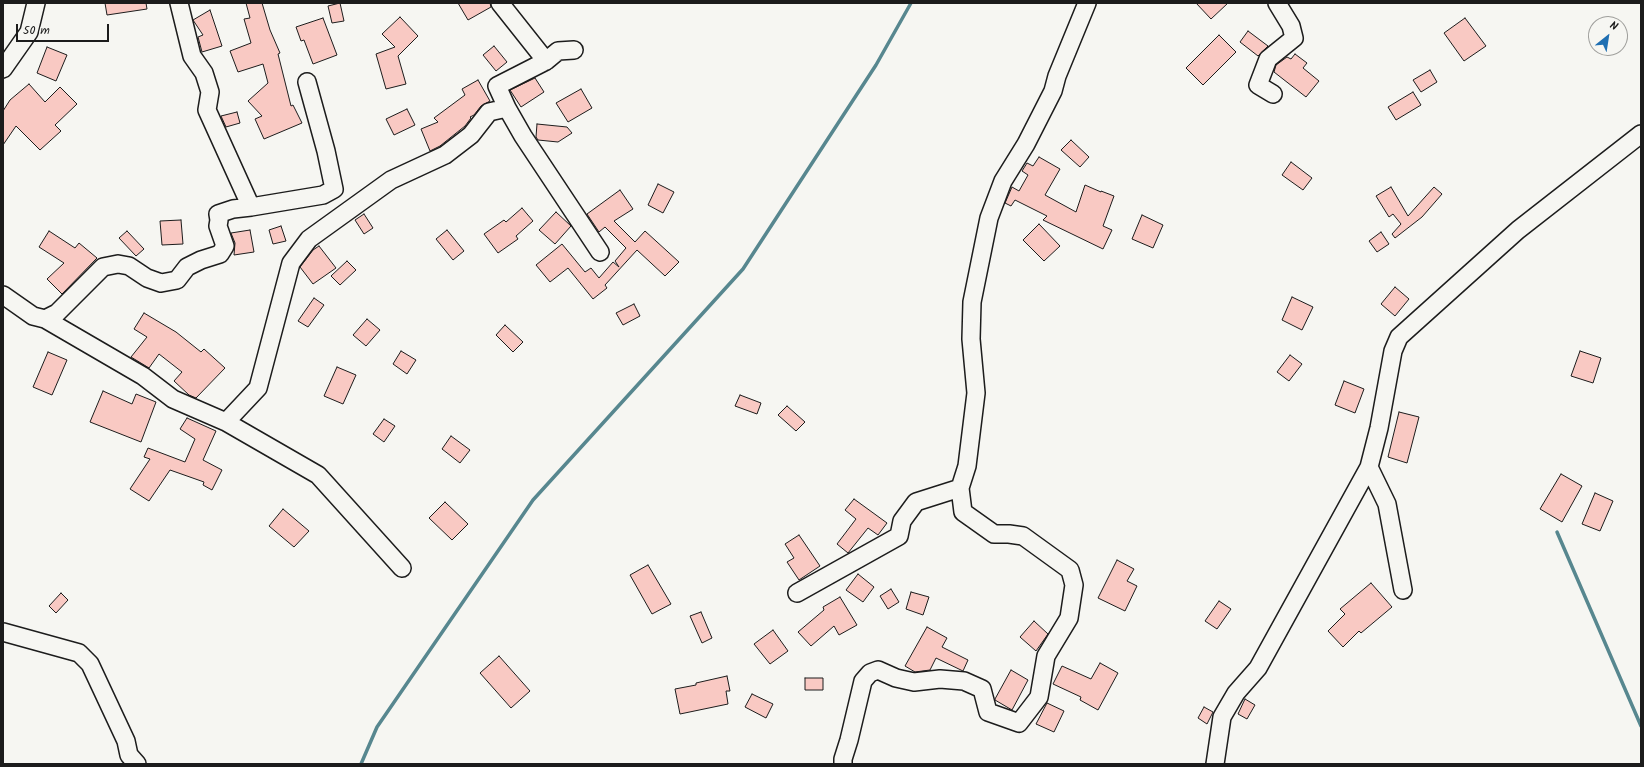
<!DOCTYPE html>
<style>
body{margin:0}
#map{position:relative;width:1644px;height:767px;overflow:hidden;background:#f6f6f2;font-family:Kalam,sans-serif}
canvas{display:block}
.frame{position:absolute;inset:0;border:4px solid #1c1c1c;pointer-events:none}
.north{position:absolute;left:1588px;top:16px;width:40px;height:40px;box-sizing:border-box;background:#f6f6f2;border:1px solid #9f9f9c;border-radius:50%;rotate:30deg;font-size:11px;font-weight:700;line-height:16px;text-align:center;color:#1c1c1c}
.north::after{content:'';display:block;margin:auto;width:14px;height:18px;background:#1f6fb2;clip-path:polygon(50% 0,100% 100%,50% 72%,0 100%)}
.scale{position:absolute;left:16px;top:24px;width:93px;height:18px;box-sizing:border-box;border:2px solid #1c1c1c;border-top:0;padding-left:5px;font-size:12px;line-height:14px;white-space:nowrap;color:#1c1c1c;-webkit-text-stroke:3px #f6f6f2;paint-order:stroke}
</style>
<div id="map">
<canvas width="1644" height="767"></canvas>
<div class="frame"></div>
<div class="north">N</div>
<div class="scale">50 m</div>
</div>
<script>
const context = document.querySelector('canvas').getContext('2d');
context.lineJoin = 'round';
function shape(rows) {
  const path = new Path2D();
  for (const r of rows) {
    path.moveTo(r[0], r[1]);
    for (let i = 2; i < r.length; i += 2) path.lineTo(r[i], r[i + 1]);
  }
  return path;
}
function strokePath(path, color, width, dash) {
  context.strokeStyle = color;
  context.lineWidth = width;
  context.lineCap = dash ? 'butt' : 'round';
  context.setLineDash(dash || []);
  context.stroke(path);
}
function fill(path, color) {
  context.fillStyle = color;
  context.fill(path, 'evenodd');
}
strokePath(shape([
 [1557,532,1641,726],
 [361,764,377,727,533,500,743,269,876,65,911,3]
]), '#57878f', 3.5);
const building = shape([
 [105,3,146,3,147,9,107,15,105,3],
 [246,3,262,3,270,30,280,53,278,54,291,106,293,105,302,123,264,139,255,119,262,116,248,101,268,83,263,64,238,72,230,51,251,43,244,19,250,18,246,3],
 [340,3,344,21,332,23,328,6,340,3],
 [458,3,490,3,491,7,468,20,458,3],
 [1196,3,1228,3,1211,19,1196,3],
 [210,10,222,46,202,52,198,37,203,35,193,20,210,10],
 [400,17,418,36,398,56,406,84,386,89,376,54,395,47,382,34,400,17],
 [323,18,337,55,313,64,304,40,301,41,296,27,323,18],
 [1465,18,1486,46,1464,61,1444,33,1465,18],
 [1248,31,1268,46,1258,56,1240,42,1248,31],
 [1219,35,1236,52,1203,85,1186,68,1219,35],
 [494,46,507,62,496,71,483,55,494,46],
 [47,47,67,55,56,81,37,73,47,47],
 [1295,54,1307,63,1303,68,1319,81,1306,97,1274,72,1276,65,1287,57,1291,59,1295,54],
 [1430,70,1437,82,1421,92,1413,80,1430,70],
 [535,78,544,92,521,107,510,90,535,78],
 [478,80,490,101,481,106,474,115,470,117,471,118,465,126,440,146,430,151,421,129,438,122,434,118,465,95,462,89,478,80],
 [29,84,45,102,60,87,77,104,55,125,61,131,40,150,16,126,3,145,3,111,10,100,29,84],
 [581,89,592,108,568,122,556,103,581,89],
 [1413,92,1421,105,1396,120,1388,107,1413,92],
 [407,109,415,125,394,135,386,119,407,109],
 [237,112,240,123,226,127,221,116,237,112],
 [537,124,567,127,572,133,558,142,538,140,536,137,537,124],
 [1071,140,1089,157,1080,167,1061,150,1071,140],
 [1039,157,1060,169,1045,195,1076,212,1085,185,1101,192,1101,191,1114,196,1103,226,1112,230,1103,249,1043,220,1047,216,1015,200,1011,206,1005,203,1012,187,1019,191,1028,175,1022,171,1027,163,1033,166,1039,157],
 [1291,162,1312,178,1303,190,1282,175,1291,162],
 [658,184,674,192,663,213,648,205,658,184],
 [1391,187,1408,216,1434,187,1442,194,1422,217,1395,238,1392,234,1401,224,1393,214,1389,217,1376,196,1391,187],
 [620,190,633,209,614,221,635,242,645,231,679,262,665,276,637,250,605,285,607,288,593,299,568,268,550,282,536,265,562,244,585,272,591,268,599,278,613,262,619,267,615,261,626,248,605,227,599,232,587,214,620,190],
 [522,208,533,221,516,236,518,239,498,253,484,234,504,220,506,222,522,208],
 [556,212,571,226,555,244,539,230,556,212],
 [364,214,373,228,364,234,355,220,364,214],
 [1142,215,1163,225,1153,248,1132,239,1142,215],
 [181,220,183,244,162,245,160,221,181,220],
 [1039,224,1060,246,1044,261,1023,240,1039,224],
 [281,226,286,241,273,244,269,230,281,226],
 [250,230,254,252,234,255,235,243,231,233,250,230],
 [447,230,464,251,453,260,436,239,447,230],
 [49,231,75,248,79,243,97,258,62,294,47,279,64,263,39,247,49,231],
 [127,231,144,249,136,256,119,238,127,231],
 [1381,232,1389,244,1377,252,1369,241,1381,232],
 [319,246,336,268,313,284,300,267,313,250,319,246],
 [347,261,356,270,340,285,331,276,347,261],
 [1395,287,1409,299,1395,316,1381,304,1395,287],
 [1292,297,1313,307,1302,330,1282,320,1292,297],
 [314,298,324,305,308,327,298,321,314,298],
 [634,304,640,316,623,325,616,313,634,304],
 [144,313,176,332,201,352,204,349,225,368,196,398,189,395,174,381,182,372,159,354,149,368,131,357,147,337,134,329,144,313],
 [367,319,380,330,366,346,353,335,367,319],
 [505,325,523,342,513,352,496,335,505,325],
 [401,351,416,360,407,374,393,364,401,351],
 [1580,351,1601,358,1593,383,1571,376,1580,351],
 [48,352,67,360,52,395,33,387,48,352],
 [1290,355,1302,364,1289,381,1277,372,1290,355],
 [337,367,356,375,343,404,324,396,337,367],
 [1344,381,1364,389,1355,413,1335,405,1344,381],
 [103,391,132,404,136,394,156,402,141,442,90,422,103,391],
 [740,395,761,403,757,414,735,406,740,395],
 [787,406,805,422,796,431,778,415,787,406],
 [1399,412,1419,417,1407,463,1388,457,1399,412],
 [187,418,216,431,203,460,222,470,212,490,203,485,204,482,170,470,149,501,130,489,150,459,144,457,148,448,185,462,195,439,180,429,187,418],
 [384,419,395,426,384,442,373,434,384,419],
 [451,436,470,450,460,463,442,449,451,436],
 [1561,474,1582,486,1562,522,1540,509,1561,474],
 [1595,493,1613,501,1600,531,1582,524,1595,493],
 [854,499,887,523,878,535,868,528,848,553,837,544,856,519,845,510,854,499],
 [445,502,468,524,452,540,429,518,445,502],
 [283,509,309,531,294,547,269,526,283,509],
 [799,535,820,566,799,580,787,562,794,558,785,544,799,535],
 [1117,560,1134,569,1127,581,1137,586,1125,611,1098,598,1117,560],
 [648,565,671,604,652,614,630,575,648,565],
 [858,574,874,587,863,602,846,590,858,574],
 [1371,583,1392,607,1361,633,1359,631,1343,647,1328,631,1345,614,1340,609,1371,583],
 [891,589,899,602,888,609,880,596,891,589],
 [911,592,929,597,923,615,906,609,911,592],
 [61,593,68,600,56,613,49,606,61,593],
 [840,597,857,625,839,635,834,626,811,646,798,632,824,610,823,607,840,597],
 [1219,601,1231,609,1217,629,1205,621,1219,601],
 [701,612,712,638,702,643,690,616,701,612],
 [1034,621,1048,634,1036,651,1020,637,1034,621],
 [927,627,947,638,942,647,968,660,963,671,936,658,930,670,915,672,905,666,927,627],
 [773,630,788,651,770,664,754,644,773,630],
 [499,656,530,691,511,708,480,673,499,656],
 [1100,663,1118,673,1098,710,1080,700,1081,697,1053,684,1062,666,1091,679,1100,663],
 [1011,670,1028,680,1012,710,995,700,995,699,1011,670],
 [727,676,730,691,726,691,728,704,680,714,675,689,696,685,696,683,727,676],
 [805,678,823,678,823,690,805,690,805,678],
 [752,694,773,704,766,718,745,707,752,694],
 [1245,699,1255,705,1247,719,1238,714,1245,699],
 [1047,703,1064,711,1054,732,1036,724,1047,703],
 [1204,707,1213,712,1207,724,1198,718,1204,707]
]);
fill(building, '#f9c9c3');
strokePath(building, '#1c1c1c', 1);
const minor = shape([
 [500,3,546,61,558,51,574,50],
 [546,61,497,86,507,108,523,136,600,252],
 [3,69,29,32,36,3],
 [1273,94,1258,85,1268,59,1294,38,1291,26,1277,3],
 [251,207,323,195,334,189,326,151,307,82],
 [3,295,33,316,45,319,57,313,103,267,118,264,129,266,147,278,161,283,177,280,187,267,201,260,220,254,225,246,218,226,219,220,218,214,233,209,251,207,207,110,210,92,204,73,192,56,179,3],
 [45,319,143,376,173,399,226,422],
 [1369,467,1387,504,1403,590],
 [402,568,318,475,226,422,258,388,291,263,309,239,391,180,445,155,471,135,489,112,507,108],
 [797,593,899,536,902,521,916,502,960,488],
 [3,632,79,653,90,664,126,741,129,755,137,764],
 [843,764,843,759,849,740,863,681,870,673,878,670,896,678,914,682,940,679,964,681,982,689,988,712,1019,723,1039,697,1046,656,1069,618,1074,585,1070,570,1023,536,1009,534,994,534,963,512,960,488,967,466,976,393,971,339,972,302,989,218,1003,181,1026,144,1053,91,1057,76,1087,3],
 [1215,764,1222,717,1236,693,1258,668,1369,467,1379,428,1393,351,1399,337,1518,230,1641,134]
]);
strokePath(minor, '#1c1c1c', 20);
strokePath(minor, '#f6f6f2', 17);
</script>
